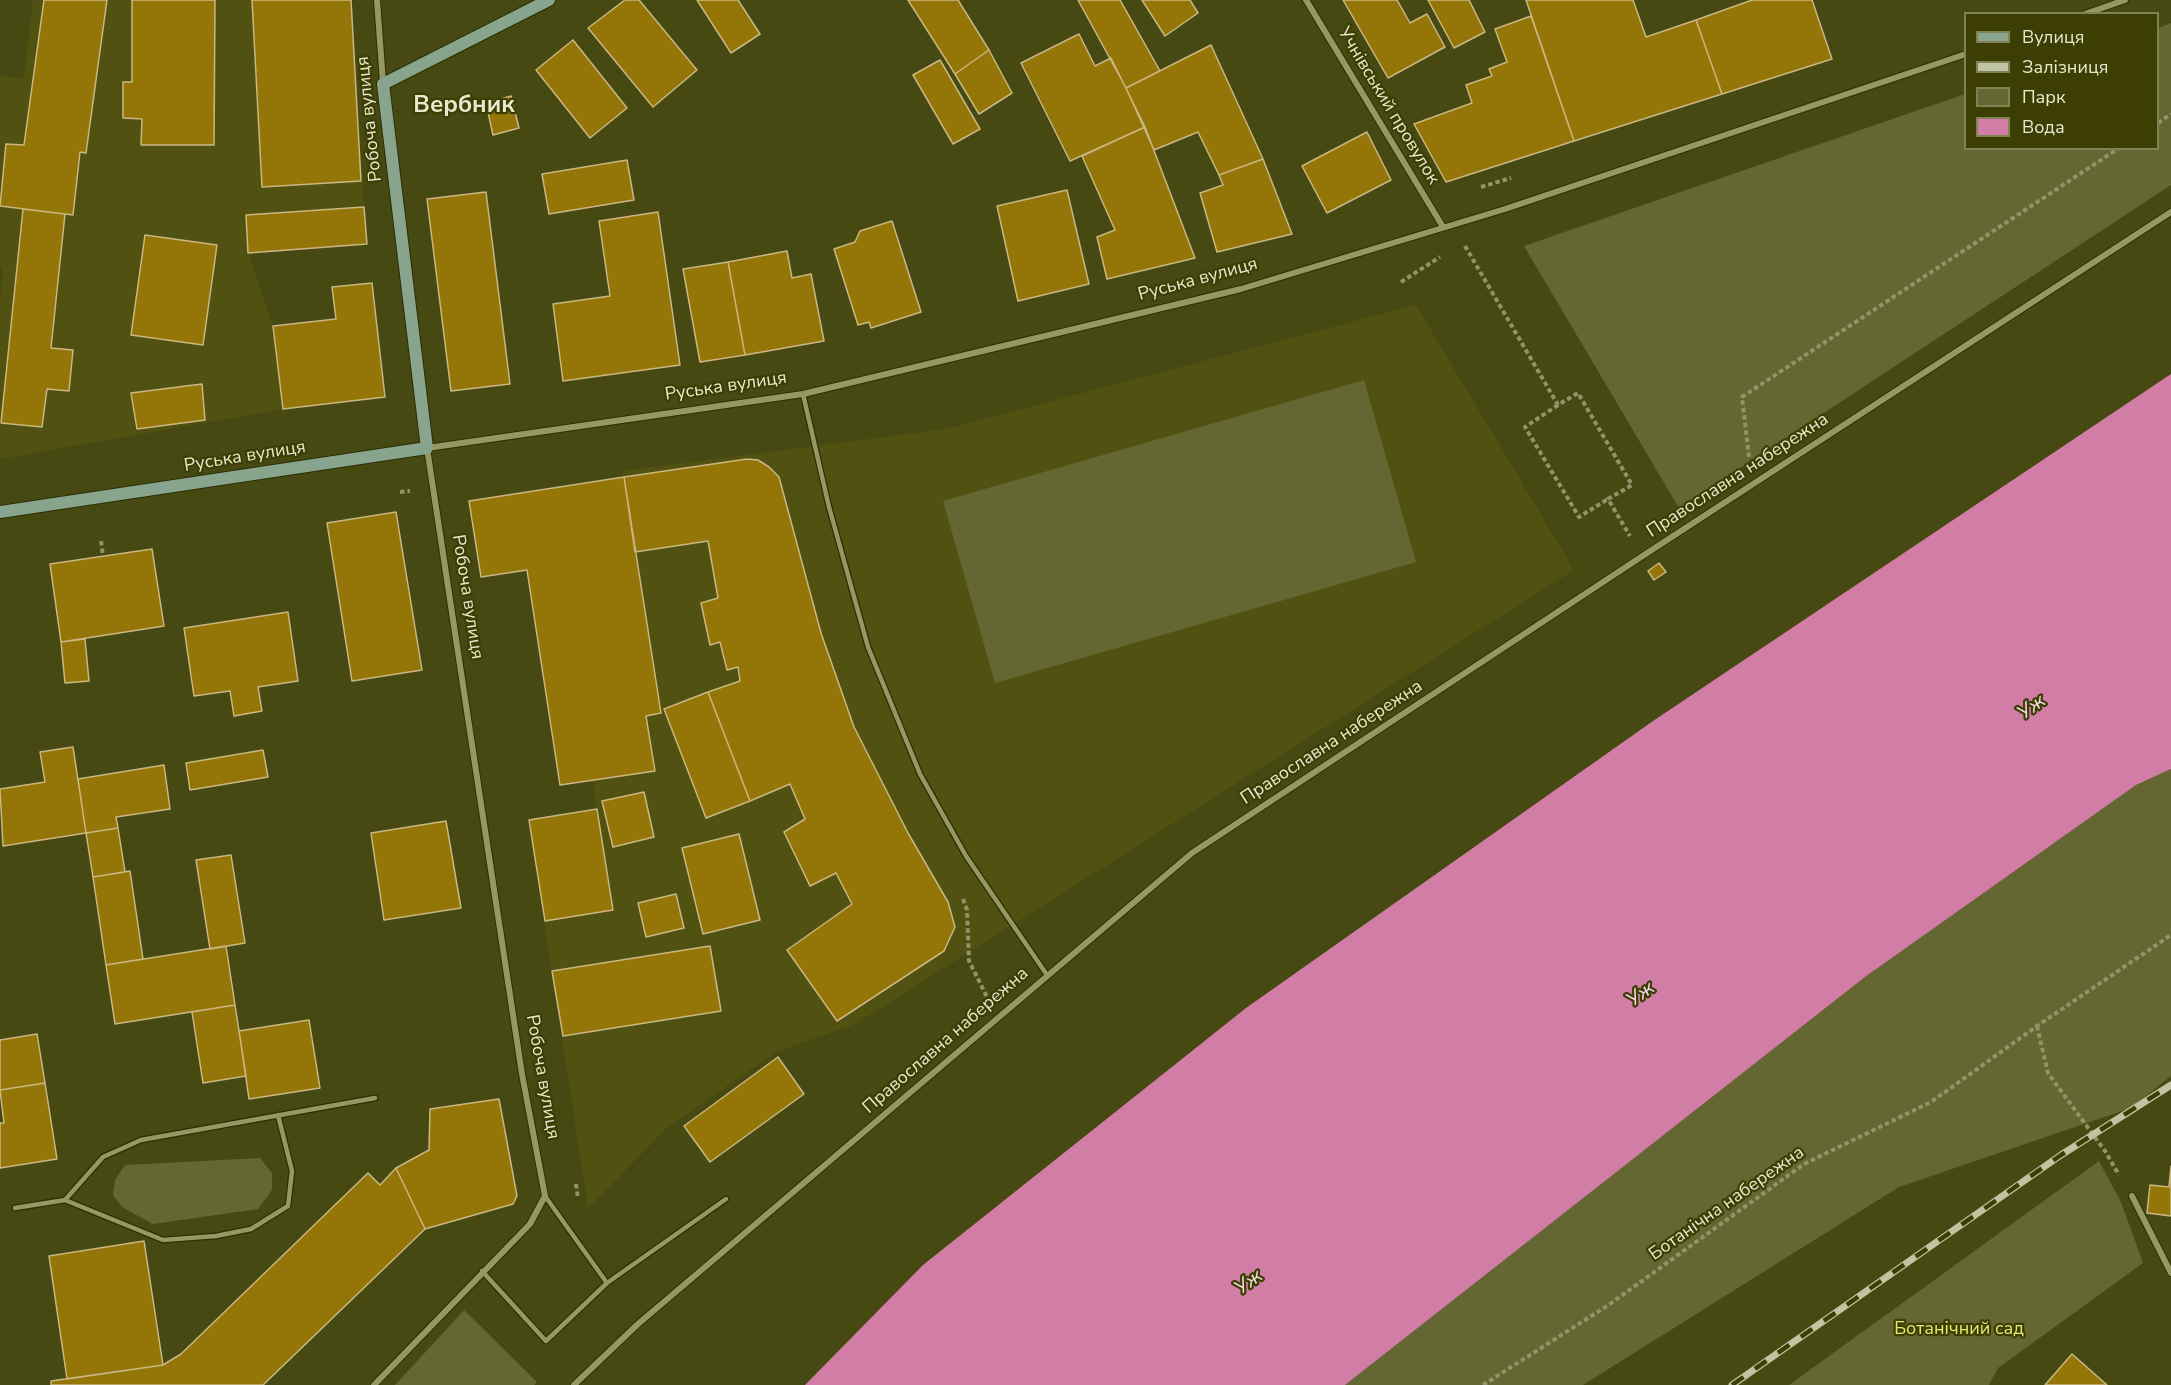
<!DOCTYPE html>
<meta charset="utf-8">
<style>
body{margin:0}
#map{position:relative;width:2171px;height:1385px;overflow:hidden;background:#474913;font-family:"Nunito Sans",sans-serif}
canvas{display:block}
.legend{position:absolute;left:1964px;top:12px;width:195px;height:138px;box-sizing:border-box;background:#3d3e04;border:2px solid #818254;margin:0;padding:8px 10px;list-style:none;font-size:18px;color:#e6e9cd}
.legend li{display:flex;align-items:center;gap:12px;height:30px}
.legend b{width:30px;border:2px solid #818254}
</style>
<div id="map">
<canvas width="2171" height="1385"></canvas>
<ul class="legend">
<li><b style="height:8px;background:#87a58c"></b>Вулиця</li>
<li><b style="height:8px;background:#c1c4a2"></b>Залізниця</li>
<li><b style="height:16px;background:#646731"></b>Парк</li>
<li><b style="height:16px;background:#d27da5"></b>Вода</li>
</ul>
</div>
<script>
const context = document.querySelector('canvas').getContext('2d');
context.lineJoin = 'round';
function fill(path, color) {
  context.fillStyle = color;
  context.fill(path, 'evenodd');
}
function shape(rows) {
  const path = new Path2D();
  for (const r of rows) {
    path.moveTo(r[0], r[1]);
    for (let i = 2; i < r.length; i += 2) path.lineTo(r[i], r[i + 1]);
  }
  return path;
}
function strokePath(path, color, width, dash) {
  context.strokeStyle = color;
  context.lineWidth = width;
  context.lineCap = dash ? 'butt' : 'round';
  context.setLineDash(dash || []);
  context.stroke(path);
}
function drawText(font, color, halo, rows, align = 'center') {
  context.font = font + ' "Nunito Sans",sans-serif';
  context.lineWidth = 4.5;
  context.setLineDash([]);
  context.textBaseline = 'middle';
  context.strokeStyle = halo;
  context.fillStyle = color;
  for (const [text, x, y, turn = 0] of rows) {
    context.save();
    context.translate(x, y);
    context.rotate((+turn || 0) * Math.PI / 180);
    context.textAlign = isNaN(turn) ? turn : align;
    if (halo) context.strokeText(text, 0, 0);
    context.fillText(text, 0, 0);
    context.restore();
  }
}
fill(shape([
 [33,0,351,0,364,207,246,216,248,253,273,326,283,409,0,459,0,301,3,266,0,266,0,76,24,78],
 [1416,305,1574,570,857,1023,777,1052,670,1125,588,1208,529,820,597,809,593,780,655,770,646,716,661,713,623,471,946,429]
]), '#515211');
fill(shape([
 [2171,23,2171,185,1679,508,1524,246,1965,94,1966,148,2158,148,2158,28],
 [1364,380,1416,562,995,683,943,501],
 [2171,769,2171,1076,2131,1108,1899,1187,1583,1385,1345,1385,1865,977,2136,785],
 [260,1158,272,1173,272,1190,258,1209,153,1224,122,1207,113,1195,115,1180,125,1165],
 [2099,1161,2121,1202,2143,1263,1998,1368,1989,1385,1789,1385],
 [464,1310,537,1382,534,1385,395,1385]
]), '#646731');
fill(shape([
 [2171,374,2171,769,2136,785,1865,977,1345,1385,805,1385,923,1265,1246,1008,1653,721]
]), '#d27da5');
const building = shape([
 [44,0,107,0,86,153,80,152,73,215,0,206,6,144,24,145,44,0],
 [132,0,215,0,214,145,141,145,142,119,123,118,123,82,132,82,132,0],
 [252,0,351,0,361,181,262,187,252,0],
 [625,0,639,0,697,70,653,107,588,28,625,0],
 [697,0,738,0,760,34,731,53,697,0],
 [908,0,958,0,989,50,955,74,908,0],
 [1078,0,1120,0,1160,71,1126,88,1078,0],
 [1142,0,1190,0,1198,13,1165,36,1142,0],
 [1343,0,1397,0,1410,23,1427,14,1445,47,1388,78,1343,0],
 [1428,0,1469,0,1485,32,1454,48,1428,0],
 [1526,0,1633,0,1646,37,1696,20,1722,94,1574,141,1526,0],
 [1752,0,1812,0,1832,59,1722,94,1696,20,1752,0],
 [1531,16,1574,141,1446,182,1414,124,1472,103,1466,85,1492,76,1489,69,1507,62,1495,29,1531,16],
 [1079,34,1095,66,1111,58,1145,127,1070,161,1021,63,1079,34],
 [573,40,627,108,590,138,536,70,573,40],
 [1211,45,1263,159,1219,175,1198,132,1154,150,1126,88,1211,45],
 [989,50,1012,93,979,114,955,74,989,50],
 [940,60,980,129,953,144,913,75,940,60],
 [511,96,519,128,493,135,486,103,511,96],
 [1145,127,1195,258,1107,279,1097,237,1115,230,1082,156,1145,127],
 [1367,132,1391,180,1327,213,1302,166,1367,132],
 [1263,159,1292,234,1217,252,1200,193,1223,185,1219,175,1263,159],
 [627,160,634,200,549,214,542,174,627,160],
 [1067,190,1089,284,1018,301,997,206,1067,190],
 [486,192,510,384,451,391,427,199,486,192],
 [364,207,367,244,248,253,246,215,364,207],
 [23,209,65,214,51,348,73,350,69,391,47,389,42,427,1,423,23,209],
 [658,212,680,365,563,381,553,304,610,296,599,221,658,212],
 [892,221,921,312,871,328,869,322,858,325,834,249,855,242,860,231,892,221],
 [145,235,217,245,203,345,131,335,145,235],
 [787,251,792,278,811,274,824,341,745,355,728,262,787,251],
 [728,262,745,355,700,362,683,269,728,262],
 [372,283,385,397,283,409,273,326,336,319,332,287,372,283],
 [202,384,205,420,137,429,131,393,202,384],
 [747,459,758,460,769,467,779,477,821,633,854,727,908,833,948,902,955,927,944,951,837,1021,787,950,852,904,836,873,810,886,784,832,805,819,790,784,750,801,708,692,740,681,738,667,727,670,720,642,710,645,701,603,718,598,708,541,635,552,624,477,747,459],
 [624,477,661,713,646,716,655,771,560,785,527,570,481,577,469,501,624,477],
 [396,512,422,670,352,681,327,523,396,512],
 [152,549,164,626,61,642,50,564,152,549],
 [1659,563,1666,572,1654,580,1648,571,1659,563],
 [288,612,298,681,258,687,262,711,234,716,230,691,194,696,184,628,288,612],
 [85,639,89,681,65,683,61,642,85,639],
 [708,692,750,801,706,818,664,709,708,692],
 [73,747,86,833,3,846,0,789,45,782,40,752,73,747],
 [263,750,268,777,190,790,186,763,263,750],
 [164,765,170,809,116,817,118,828,86,833,78,779,164,765],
 [644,792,654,837,613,847,602,801,644,792],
 [597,809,613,910,545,921,529,820,597,809],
 [446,821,461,908,384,920,371,833,446,821],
 [118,828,125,872,93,877,86,833,118,828],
 [739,834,760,920,703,934,682,848,739,834],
 [231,855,245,943,210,949,196,860,231,855],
 [130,871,143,959,106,965,93,877,130,871],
 [676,894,684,928,646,937,638,903,676,894],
 [226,946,235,1005,115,1024,106,965,226,946],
 [710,946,721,1011,563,1036,552,971,710,946],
 [235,1005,246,1076,203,1083,192,1012,235,1005],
 [309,1020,320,1088,249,1099,239,1031,309,1020],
 [37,1034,45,1083,0,1090,0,1040,37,1034],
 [778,1057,804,1094,710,1162,684,1126,778,1057],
 [45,1083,57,1159,0,1168,0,1123,4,1123,0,1090,45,1083],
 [499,1099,517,1196,513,1204,425,1229,396,1168,429,1150,430,1109,499,1099],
 [2171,1166,2171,1216,2147,1213,2150,1185,2169,1187,2171,1166],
 [396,1168,425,1229,263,1385,51,1385,51,1381,163,1365,181,1354,368,1173,380,1185,396,1168],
 [144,1241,163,1365,67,1379,49,1256,144,1241],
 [2072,1354,2107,1385,2045,1385,2072,1354]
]);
fill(building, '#937607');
strokePath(building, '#cab782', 1.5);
const lane = shape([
 [803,394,829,507,868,647,920,774,966,856,1047,975],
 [545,1196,607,1283,726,1199],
 [65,1200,163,1240,216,1236,251,1229,288,1206,292,1171,278,1115],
 [15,1208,65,1200,103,1157,141,1140,375,1098],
 [482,1271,546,1341,607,1283]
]);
const street = shape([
 [377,0,383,83],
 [1306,0,1443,227],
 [2085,14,2125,0],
 [2132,1196,2171,1273],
 [374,1385,530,1224,545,1196,522,1074,427,448,803,394,1241,289,1505,209,1966,54],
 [574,1385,638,1324,1192,853,1641,557,2171,212]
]);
const secondary = shape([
 [0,512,427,448,383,84,549,0]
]);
strokePath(lane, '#2d2e05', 7);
strokePath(street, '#2d2e05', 8);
strokePath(secondary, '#2d2e05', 14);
strokePath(shape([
 [2158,123,2171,114],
 [1481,187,1511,178],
 [1465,246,1558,405,1578,393,1632,485,1608,499,1630,536],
 [1401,282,1440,257],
 [1558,405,1525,427,1579,517,1608,499],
 [1749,457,1742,397,2119,148],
 [400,492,410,491],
 [101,541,103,556],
 [963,899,967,910,969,961,987,997],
 [2037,1026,2048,1073,2105,1151,2119,1175],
 [576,1184,578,1198],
 [1483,1385,1610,1304,1804,1164,1931,1102,2037,1026,2171,935]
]), '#91946a', 4, [4.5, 3]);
strokePath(lane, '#959862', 4.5);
strokePath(street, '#959862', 6);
strokePath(secondary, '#87a58c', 12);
const rail = shape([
 [1732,1385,2061,1155,2171,1085]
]);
strokePath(rail, '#c1c4a2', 7);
strokePath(rail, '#3d3e04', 4.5, [14]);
drawText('18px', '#e6e9cd', '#3d3e04', [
 ["Учнівський провулок",1388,106,59],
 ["Робоча вулиця",370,119,-96],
 ["Руська вулиця",1198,280,-15],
 ["Руська вулиця",726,387,-8],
 ["Руська вулиця",245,457,-9],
 ["Православна набережна",1738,476,-33],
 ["Робоча вулиця",467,597,81],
 ["Православна набережна",1332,743,-33],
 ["Православна набережна",946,1041,-41],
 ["Робоча вулиця",542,1077,80],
 ["Ботанічна набережна",1727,1204,-35]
]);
drawText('18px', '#e4e96f', '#3d3e04', [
 ["Ботанічний сад",1959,1330]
]);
drawText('italic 20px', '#f5dde7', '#3d3e04', [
 ["Уж",2032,708,-36],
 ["Уж",1641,995,-36],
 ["Уж",1249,1283,-36]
]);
drawText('bold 24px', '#e6e9cd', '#3d3e04', [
 ["Вербник",464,106]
]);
</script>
